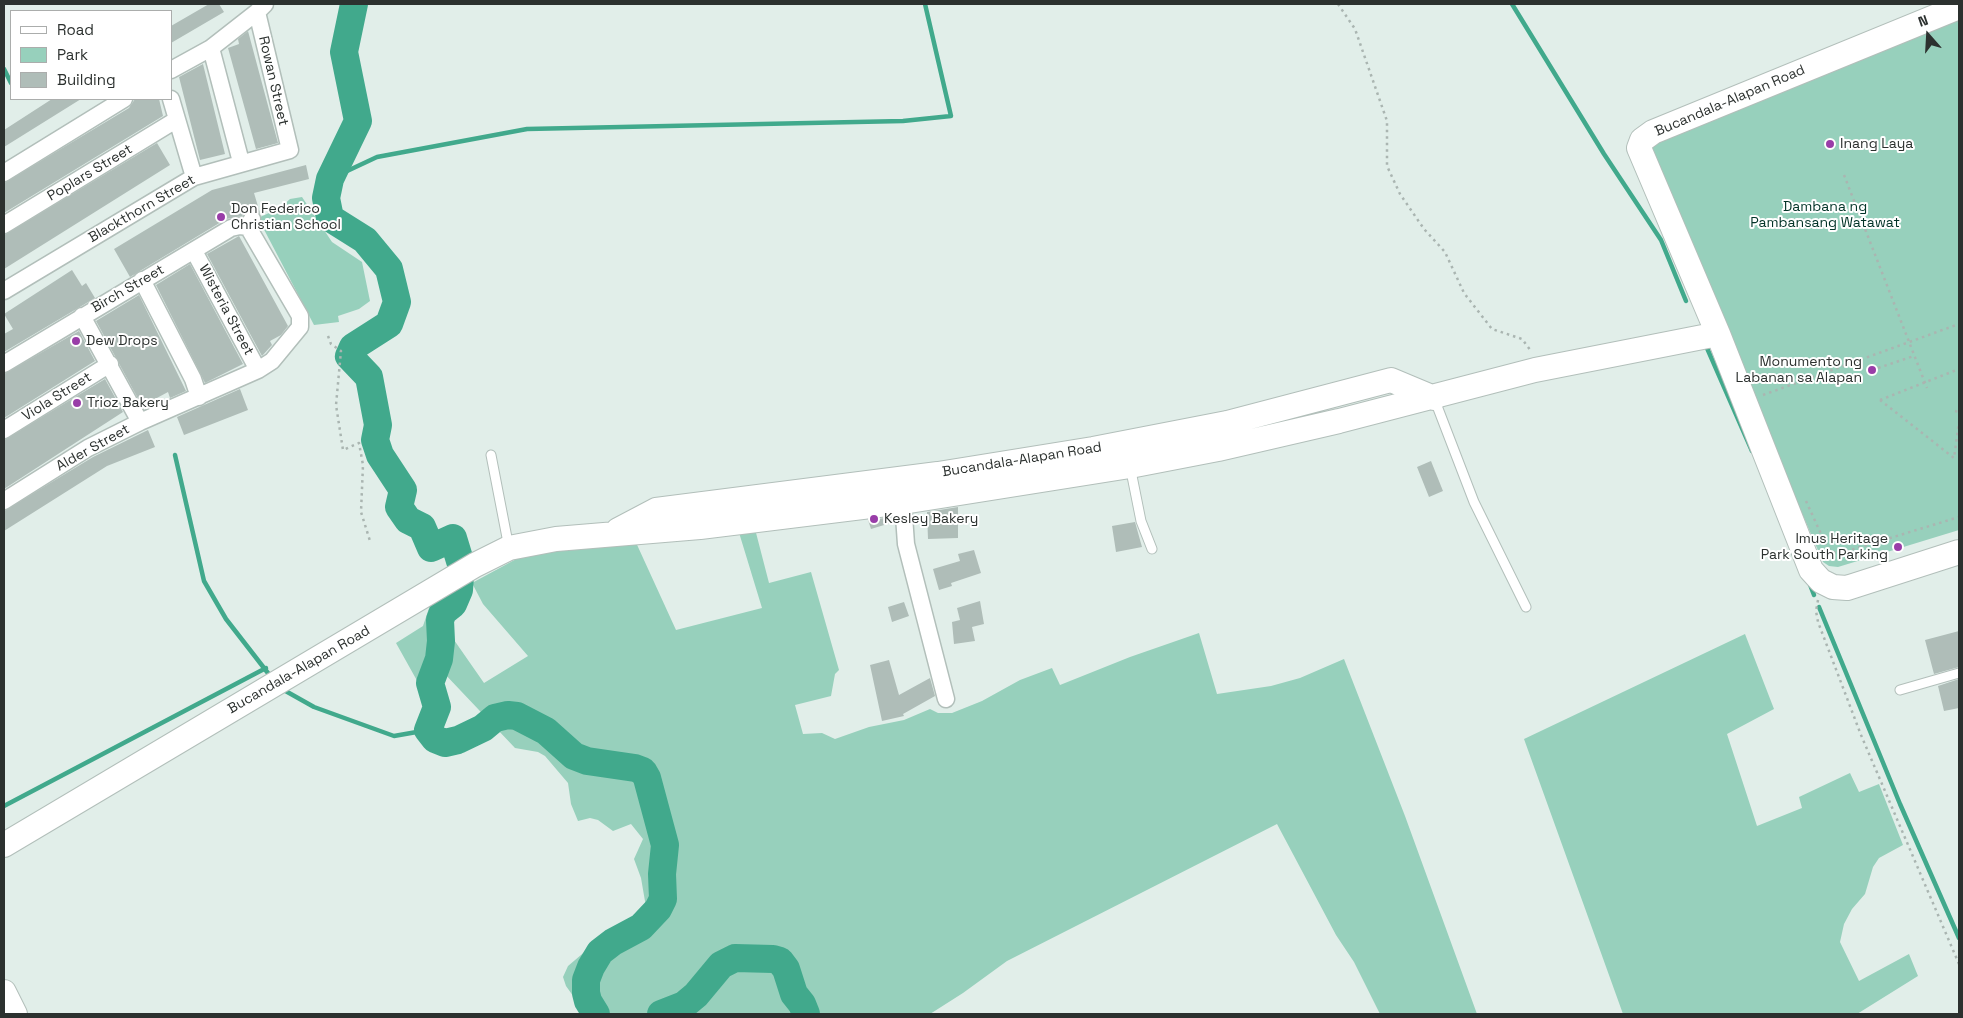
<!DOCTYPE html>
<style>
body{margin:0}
#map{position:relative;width:1963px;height:1018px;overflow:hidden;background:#e1eee9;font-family:"Space Grotesk",sans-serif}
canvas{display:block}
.frame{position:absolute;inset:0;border:5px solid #2c312f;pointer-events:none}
.legend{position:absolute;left:10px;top:10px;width:162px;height:90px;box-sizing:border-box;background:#fff;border:1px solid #abadac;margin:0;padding:6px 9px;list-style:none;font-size:15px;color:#2c312f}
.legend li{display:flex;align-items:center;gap:10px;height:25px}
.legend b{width:25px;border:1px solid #abadac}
.north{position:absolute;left:1903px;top:10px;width:50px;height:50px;-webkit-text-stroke:4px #fff;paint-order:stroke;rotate:341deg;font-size:14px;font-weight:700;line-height:20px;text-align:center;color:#2c312f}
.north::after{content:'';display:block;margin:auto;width:18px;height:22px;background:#2c312f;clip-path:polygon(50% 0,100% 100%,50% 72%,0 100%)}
</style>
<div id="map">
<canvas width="1963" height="1018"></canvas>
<div class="frame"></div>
<ul class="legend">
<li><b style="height:6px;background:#fff"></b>Road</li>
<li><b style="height:14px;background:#97d0bc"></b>Park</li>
<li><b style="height:14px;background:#afbdb8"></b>Building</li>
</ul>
<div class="north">N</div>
</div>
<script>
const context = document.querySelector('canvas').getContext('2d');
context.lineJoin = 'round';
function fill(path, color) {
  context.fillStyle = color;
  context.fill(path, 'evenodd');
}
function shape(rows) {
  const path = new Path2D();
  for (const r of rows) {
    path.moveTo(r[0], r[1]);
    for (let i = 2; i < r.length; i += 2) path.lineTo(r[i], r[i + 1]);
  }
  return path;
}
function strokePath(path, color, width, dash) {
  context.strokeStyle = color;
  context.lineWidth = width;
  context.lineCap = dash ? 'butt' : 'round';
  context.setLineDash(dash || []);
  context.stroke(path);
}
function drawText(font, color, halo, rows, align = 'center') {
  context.font = font + ' "Space Grotesk",sans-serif';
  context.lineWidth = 4;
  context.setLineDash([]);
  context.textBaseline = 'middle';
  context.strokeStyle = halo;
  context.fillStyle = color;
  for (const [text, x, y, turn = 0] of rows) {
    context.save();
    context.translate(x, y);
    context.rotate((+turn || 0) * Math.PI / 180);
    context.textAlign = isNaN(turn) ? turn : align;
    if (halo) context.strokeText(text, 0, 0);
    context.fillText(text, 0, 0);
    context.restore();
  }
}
fill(shape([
 [1959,14,1959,530,1838,567,1829,566,1823,562,1744,379,1719,306,1649,160,1652,147,1669,134],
 [302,197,332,242,362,262,370,301,359,309,338,316,339,322,314,325,258,218,280,208,290,199],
 [754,525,769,583,811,572,839,670,835,674,831,696,795,705,803,734,822,733,835,739,869,727,904,720,930,709,938,713,952,713,982,701,1020,680,1052,668,1060,685,1130,657,1199,633,1217,694,1271,686,1300,678,1344,659,1405,816,1477,1014,1380,1014,1354,962,1336,935,1277,824,1007,961,963,993,930,1014,586,1014,566,986,563,977,568,966,588,949,636,916,646,907,641,878,634,859,643,839,631,824,613,831,598,820,590,818,578,821,571,804,568,783,545,756,538,752,515,748,442,671,420,686,396,643,423,626,431,602,465,577,466,606,445,627,484,683,528,656,483,604,472,583,520,557,633,536,676,630,762,608,737,526],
 [1745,634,1774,709,1727,734,1757,826,1802,808,1799,797,1850,773,1859,792,1879,784,1903,845,1879,858,1873,867,1865,894,1852,909,1844,924,1840,942,1859,981,1909,954,1918,976,1857,1014,1623,1014,1524,739]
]), '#97d0bc');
strokePath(shape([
 [1512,4,1604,154,1661,240,1686,301],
 [4,69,11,83],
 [330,179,377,157,527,129,903,121,951,116,925,4],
 [1707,348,1752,451],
 [175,455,204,581,226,619,271,677],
 [1809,582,1814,595],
 [1819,607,1900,804,1959,938],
 [282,689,314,707,394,736,428,730],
 [4,806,266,668]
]), '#41a98c', 4.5);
strokePath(shape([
 [354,4,344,52,358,121,330,179,326,198,330,218,365,240,389,269,397,302,389,324,353,347,349,356,369,377,378,425,375,440,380,455,403,490,399,507,408,520,422,527,431,548,453,538,460,561],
 [460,576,459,590,453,604,443,612,440,620,441,641,439,659,430,683,437,707,428,730,435,739,445,743,458,740,483,728,495,718,508,715,517,716,546,731,574,756,587,761,635,768,643,771,647,778,665,845,662,874,663,899,658,909,641,927,613,942,600,952,591,967,586,980,586,993,588,1001,596,1014],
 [661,1014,684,1005,696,995,721,965,735,958,773,959,780,961,786,969,794,994,802,1004,806,1014]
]), '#41a98c', 28);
fill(shape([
 [209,4,219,4,224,12,171,43,171,26],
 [248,31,278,143,256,149,228,48,239,44,238,39],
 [203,64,225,154,200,160,179,77],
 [52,99,81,99,4,147,4,130],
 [135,99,159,99,163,116,4,213,4,183,129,108],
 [157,143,170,165,4,269,4,235],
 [306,165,309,179,254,193,260,213,251,209,242,216,226,219,130,277,114,249,212,190],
 [239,236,288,326,281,335,270,341,272,345,262,356,207,254],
 [190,264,243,364,205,383,156,285],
 [72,270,82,286,86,283,95,298,4,352,4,334,13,329,4,314],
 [139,295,186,391,170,398,168,392,142,406,96,321],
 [79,331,95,361,4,418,4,374],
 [105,379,123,412,4,489,4,440],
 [240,389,248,410,184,435,177,417],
 [148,430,155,447,107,466,4,531,4,511,93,457],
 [1431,461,1443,491,1429,497,1417,467],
 [958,507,958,538,928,539,927,512],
 [894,517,894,522,871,529,868,520],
 [1135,522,1142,547,1116,552,1112,526],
 [974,550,981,573,951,583,952,586,939,590,933,569,960,561,958,554],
 [980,601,984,624,972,627,975,641,954,644,952,622,960,620,957,608],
 [904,602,909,616,892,622,888,607],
 [1959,631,1959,667,1934,674,1925,640],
 [889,660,899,695,930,678,935,696,903,714,904,716,882,721,870,665],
 [1959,679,1959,708,1944,711,1938,686]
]), '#afbdb8');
const lane = shape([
 [1434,398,1474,502,1526,607],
 [491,455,509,548],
 [1130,466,1141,521,1152,549],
 [1900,690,1959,673]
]);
const street = shape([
 [211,48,241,162],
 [171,70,211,48,257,12,265,4],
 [171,99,194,177],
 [4,173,124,99],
 [4,225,176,120],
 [194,251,258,370],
 [142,280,193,379,199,397],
 [4,291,194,177,290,150,257,12],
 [82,316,140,422],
 [4,364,231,228,240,226,248,227,252,219],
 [4,430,110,364],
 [4,501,88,448,140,422,258,370,272,361,300,327,300,316,248,227],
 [903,502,906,544,946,699]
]);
const secondary = shape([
 [1959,7,1653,132,1642,140,1639,148,1718,334,1811,570,1821,581,1833,587,1847,588,1959,552],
 [618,530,656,510,938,474,1093,449,1227,423,1391,380,1434,398],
 [4,845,475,565,509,548,556,539,700,527,903,502,1130,466,1218,449,1339,421,1535,370,1718,334],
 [4,992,15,1014]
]);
strokePath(lane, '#b2bfba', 11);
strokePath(street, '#b2bfba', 19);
strokePath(secondary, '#b2bfba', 26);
strokePath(shape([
 [1338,4,1355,29,1387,121,1387,166,1400,194,1424,229,1445,252,1464,293,1492,329,1522,339,1531,351],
 [1844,175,1927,388],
 [328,336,331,344,341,351,336,405,343,450,359,443,363,465,361,512,370,541],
 [1872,370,1914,356],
 [1763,395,1959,324],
 [1880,400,1954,458,1959,422],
 [1880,400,1959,369],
 [1955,411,1959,412],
 [1806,501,1827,547,1833,552,1841,553,1959,517],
 [1818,600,1816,611,1818,622,1861,735,1959,964]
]), '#aab5b1', 2.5, [2.5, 4]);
strokePath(lane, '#fff', 9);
strokePath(street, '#fff', 16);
strokePath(secondary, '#fff', 24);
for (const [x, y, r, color] of [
 [1830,144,5,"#993da8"],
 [221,217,5,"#993da8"],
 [76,341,5,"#993da8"],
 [1872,370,5,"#993da8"],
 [77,403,5,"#993da8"],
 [874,519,5,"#993da8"],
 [1898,547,5,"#993da8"]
]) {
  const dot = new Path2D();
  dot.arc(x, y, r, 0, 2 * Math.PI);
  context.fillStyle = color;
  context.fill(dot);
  strokePath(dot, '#fff', 2);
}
drawText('14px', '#2c312f', '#fff', [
 ["Rowan Street",273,81,77],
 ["Bucandala-Alapan Road",1730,101,-23],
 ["Poplars Street",90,173,-31],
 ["Blackthorn Street",142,209,-30],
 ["Birch Street",128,289,-30],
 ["Wisteria Street",226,310,62],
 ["Viola Street",57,397,-32],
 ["Alder Street",93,448,-29],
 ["Bucandala-Alapan Road",1022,460,-9],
 ["Bucandala-Alapan Road",299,670,-30]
]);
drawText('14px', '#2c312f', '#fff', [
 ["Inang Laya",1840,144],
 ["Don Federico",231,209],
 ["Christian School",231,225],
 ["Dew Drops",86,341],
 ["Monumento ng",1862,362,"right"],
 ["Labanan sa Alapan",1862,378,"right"],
 ["Trioz Bakery",87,403],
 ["Kesley Bakery",884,519],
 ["Imus Heritage",1888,539,"right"],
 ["Park South Parking",1888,555,"right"]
], 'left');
drawText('14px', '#023327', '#fff', [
 ["Dambana ng",1825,207],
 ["Pambansang Watawat",1825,223]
]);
</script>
